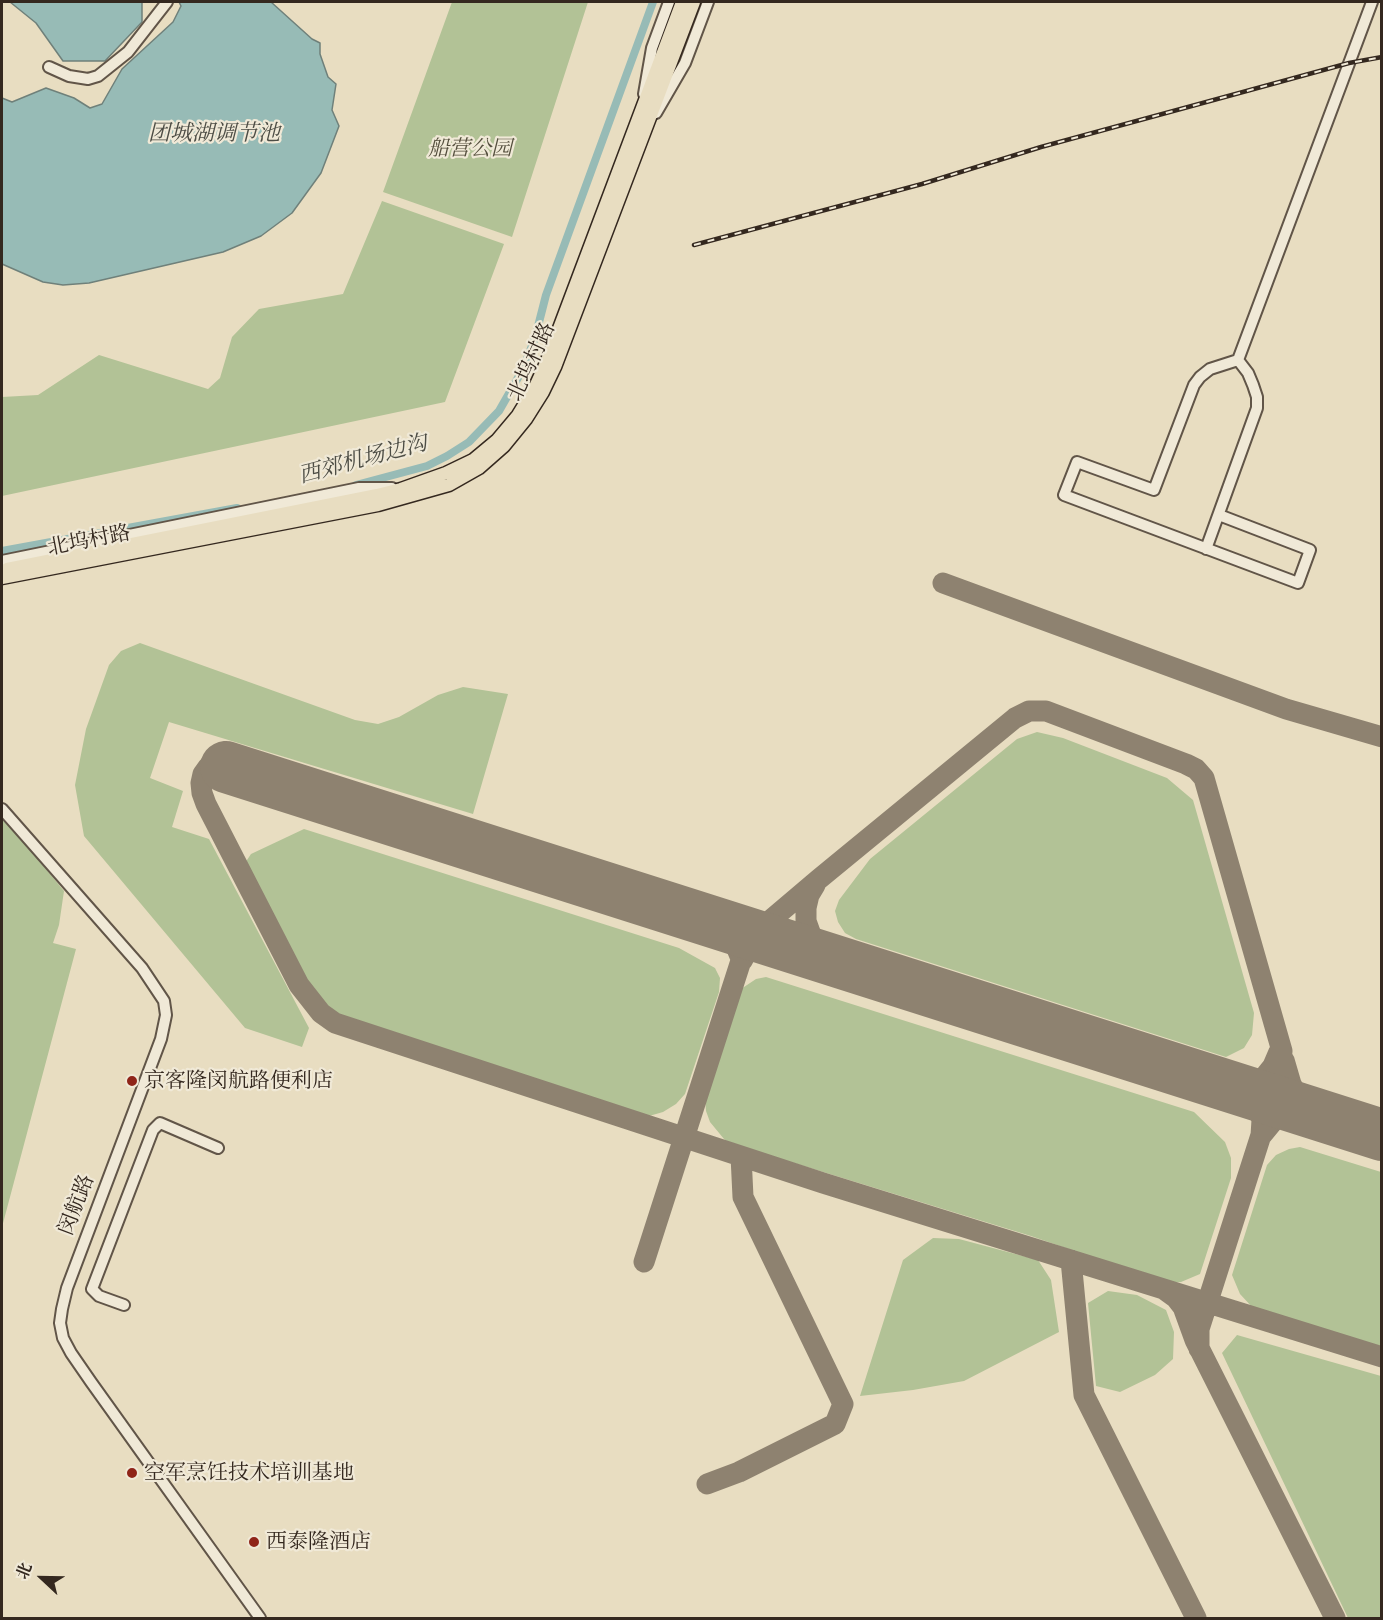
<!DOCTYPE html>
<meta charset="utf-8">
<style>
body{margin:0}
#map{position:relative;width:1383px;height:1620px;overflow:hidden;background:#e8ddc1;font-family:"Old Standard TT","Noto Serif SC",serif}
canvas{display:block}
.frame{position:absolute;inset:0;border:3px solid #34281f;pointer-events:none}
.north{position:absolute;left:12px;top:1548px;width:60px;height:60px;-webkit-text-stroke:4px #f0e9d7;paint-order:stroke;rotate:292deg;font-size:16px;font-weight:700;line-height:24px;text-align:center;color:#34281f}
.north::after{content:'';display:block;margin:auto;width:21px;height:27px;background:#34281f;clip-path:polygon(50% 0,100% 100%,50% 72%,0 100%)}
</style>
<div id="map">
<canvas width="1383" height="1620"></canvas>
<div class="frame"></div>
<div class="north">北</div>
</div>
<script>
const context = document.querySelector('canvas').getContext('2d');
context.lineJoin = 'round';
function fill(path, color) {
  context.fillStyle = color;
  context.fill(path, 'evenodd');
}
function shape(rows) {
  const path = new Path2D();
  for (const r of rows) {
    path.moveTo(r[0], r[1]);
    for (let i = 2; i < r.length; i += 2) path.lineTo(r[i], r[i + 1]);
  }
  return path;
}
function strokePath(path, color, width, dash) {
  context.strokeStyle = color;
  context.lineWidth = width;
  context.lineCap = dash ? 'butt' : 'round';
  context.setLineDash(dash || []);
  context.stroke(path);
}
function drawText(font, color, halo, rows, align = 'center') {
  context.font = font + ' "Old Standard TT","Noto Serif SC",serif';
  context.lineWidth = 4.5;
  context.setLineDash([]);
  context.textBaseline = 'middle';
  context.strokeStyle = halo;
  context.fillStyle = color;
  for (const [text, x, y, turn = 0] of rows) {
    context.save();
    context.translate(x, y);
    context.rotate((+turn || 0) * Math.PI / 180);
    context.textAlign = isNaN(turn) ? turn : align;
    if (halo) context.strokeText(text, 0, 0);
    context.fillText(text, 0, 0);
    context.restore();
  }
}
fill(shape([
 [452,2,588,2,512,237,383,192],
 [382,201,504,244,445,402,2,496,2,397,38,395,99,355,208,389,220,378,232,337,259,309,343,294],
 [140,643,355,720,378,724,399,717,438,695,463,687,508,694,473,814,169,722,150,778,183,791,172,827,209,839,309,1028,302,1047,245,1028,84,836,75,785,86,729,109,665,121,651],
 [1037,732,1063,738,1167,778,1193,800,1254,1013,1252,1035,1244,1048,1226,1057,856,939,845,933,838,922,835,911,839,900,870,859,1017,739],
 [2,815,64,891,59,925,53,943,76,949,2,1227],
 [304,829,679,948,715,968,720,978,719,992,685,1094,676,1104,663,1112,649,1116,635,1114,350,1023,333,1012,317,999,305,985,246,869,245,863,251,854],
 [766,977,1194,1112,1225,1142,1231,1158,1231,1178,1200,1274,1181,1282,1167,1283,1031,1236,729,1143,724,1139,710,1122,706,1111,705,1097,738,991,756,979],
 [1300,1147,1381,1172,1381,1347,1252,1307,1240,1294,1232,1275,1267,1165,1276,1155,1289,1149],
 [933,1238,959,1239,1038,1260,1051,1280,1059,1332,964,1381,913,1390,860,1396,903,1260],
 [1108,1291,1137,1295,1166,1310,1174,1332,1173,1359,1155,1375,1120,1392,1096,1386,1088,1303],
 [1237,1335,1381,1376,1381,1618,1348,1618,1222,1353]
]), '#b2c296');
const water = shape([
 [10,2,142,2,142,22,105,61,63,61,36,23,10,2],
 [179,2,271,2,312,39,320,43,320,54,328,77,336,84,332,110,339,126,321,173,292,213,261,236,223,252,89,283,63,285,43,282,2,264,2,98,12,102,46,88,74,98,90,108,102,104,122,69,173,22,181,6,179,2]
]);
fill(water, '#97bbb6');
strokePath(water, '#6f807a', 1.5);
strokePath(shape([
 [356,485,427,466,447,456,469,442,499,411,523,369,535,338,546,295,653,2],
 [2,551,237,508]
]), '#97bbb6', 8);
strokePath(shape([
 [943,583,1286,709,1382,737],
 [226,767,214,765,208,767,203,774,201,783,202,793,206,804,299,985,321,1013,335,1023,823,1183,1382,1357],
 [815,885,809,895,806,908,806,921,811,935,819,946,833,960],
 [720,924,733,939,742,961,747,952,754,948,780,944],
 [1279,1052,1273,1066,1265,1076,1255,1083,1231,1087,1249,1096,1258,1109,1262,1120,1261,1136,1275,1119,1291,1112,1309,1112],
 [1284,1060,1291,1084,1298,1097,1311,1108,1328,1118],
 [1071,1260,1084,1395,1196,1618],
 [644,1262,747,942,753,935,819,879,1015,718,1029,711,1046,711,1186,764,1196,769,1204,778,1282,1051,1280,1074,1277,1085,1199,1329,1199,1349],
 [1165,1290,1176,1298,1183,1307,1195,1340,1335,1618],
 [707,1484,739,1472,835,1424,843,1404,743,1197,741,1156]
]), '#8e8270', 21);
strokePath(shape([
 [226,767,1382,1135]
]), '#8e8270', 52);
const minor = shape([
 [49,67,69,76,88,79,98,76,128,52,167,2],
 [644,94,652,48,669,2],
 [656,113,685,63,708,2],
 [1238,360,1372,2],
 [1219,515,1310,550,1298,583,1064,495,1077,462,1154,490,1194,385,1200,377,1210,369,1238,360],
 [1206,549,1257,408,1257,397,1253,385,1248,373,1238,360],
 [2,561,359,488,392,488],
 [2,809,142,968,164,1001,166,1015,161,1039,67,1288,62,1309,60,1323,63,1338,71,1353,91,1382,260,1618],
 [124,1305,99,1296,92,1289,153,1130,160,1123,218,1148]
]);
const major = shape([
 [7,569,377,495,401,489,446,473,473,460,497,440,518,415,534,389,546,363,682,2],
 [2,578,378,505,449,485,479,468,504,446,526,419,543,392,555,367,694,2]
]);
strokePath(minor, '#615548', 14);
strokePath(major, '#34281f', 15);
strokePath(minor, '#f0e9d7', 10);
strokePath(major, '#e8ddc1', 12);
const rail = shape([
 [694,245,922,184,1041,147,1199,104,1349,63,1382,57]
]);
strokePath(rail, '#34281f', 4.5);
strokePath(rail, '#f0e9d7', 2, [7]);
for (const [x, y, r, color] of [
 [132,1081,6,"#8f2418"],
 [132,1473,6,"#8f2418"],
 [254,1542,6,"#8f2418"]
]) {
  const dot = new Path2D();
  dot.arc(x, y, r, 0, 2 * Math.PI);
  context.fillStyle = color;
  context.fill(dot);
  strokePath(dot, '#f0e9d7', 2);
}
drawText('italic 21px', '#544e3d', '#f0e9d7', [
 ["船营公园",470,149]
]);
drawText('21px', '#34281f', '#f0e9d7', [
 ["北坞村路",532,362,-65],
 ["北坞村路",89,541,-11],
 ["闵航路",77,1205,-69]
]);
drawText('21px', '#34281f', '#f0e9d7', [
 ["京客隆闵航路便利店",144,1081],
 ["空军烹饪技术培训基地",144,1473],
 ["西泰隆酒店",266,1542]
], 'left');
drawText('italic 22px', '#4d4d45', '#f0e9d7', [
 ["团城湖调节池",214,134],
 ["西郊机场边沟",363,460,-15]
]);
</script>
